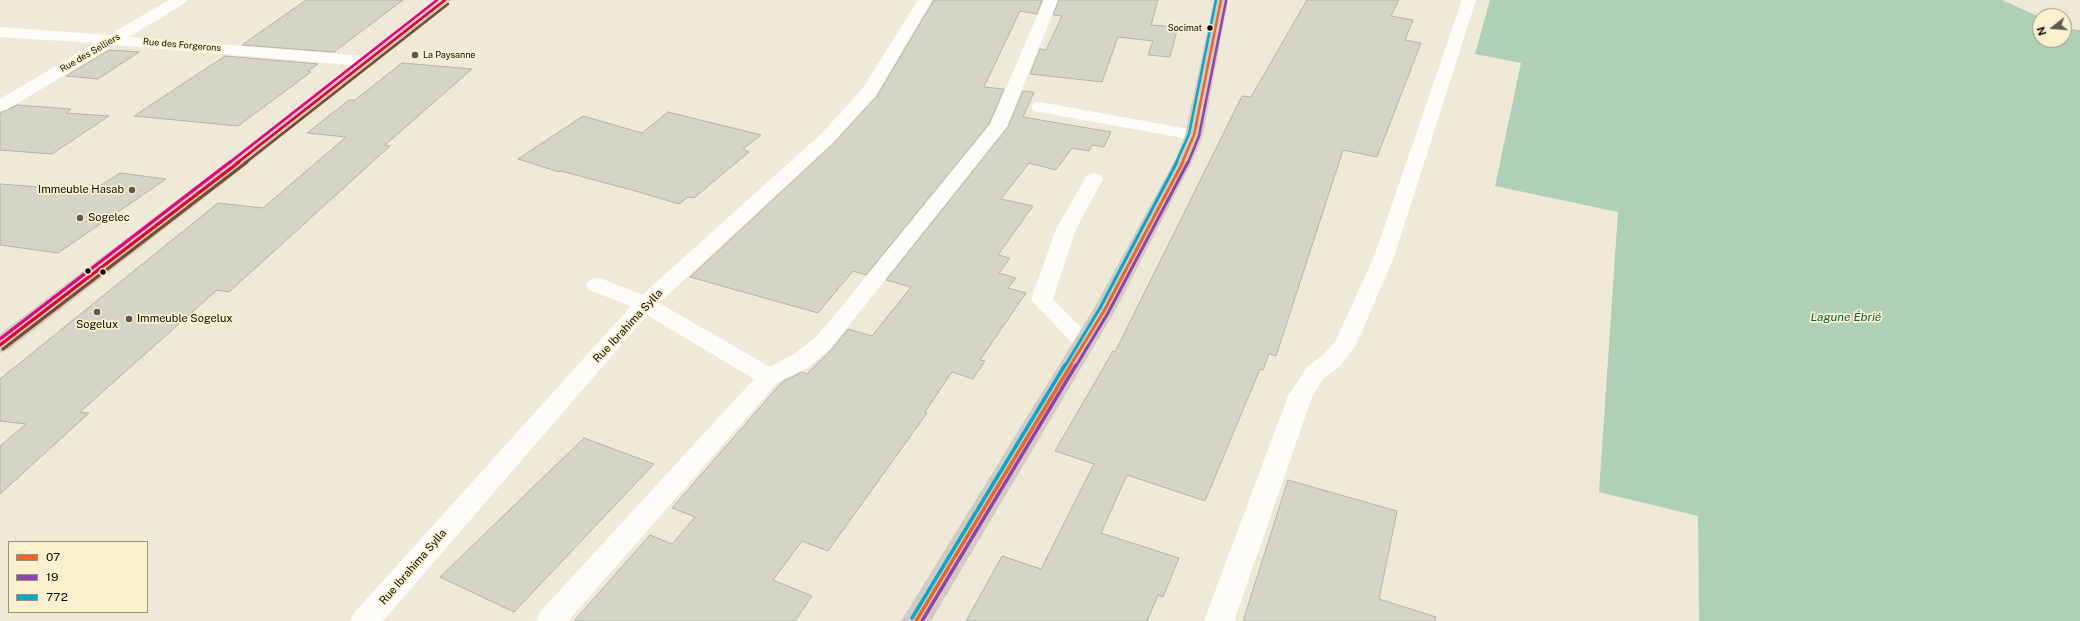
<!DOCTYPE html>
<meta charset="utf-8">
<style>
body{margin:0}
#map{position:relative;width:2080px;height:621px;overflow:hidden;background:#efead8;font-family:"Public Sans",sans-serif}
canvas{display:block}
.legend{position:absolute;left:8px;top:541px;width:140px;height:72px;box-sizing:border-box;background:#f9f0ce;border:1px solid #9b947d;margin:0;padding:5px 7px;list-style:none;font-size:12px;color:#0f0b03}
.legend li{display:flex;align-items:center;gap:8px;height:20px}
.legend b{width:20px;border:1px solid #9b947d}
.north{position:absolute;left:2032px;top:8px;width:40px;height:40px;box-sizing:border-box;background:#f9f0ce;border:1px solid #9b947d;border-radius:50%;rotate:253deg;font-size:11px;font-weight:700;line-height:16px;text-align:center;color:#0f0b03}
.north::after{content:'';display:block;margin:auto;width:14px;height:18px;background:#5d594e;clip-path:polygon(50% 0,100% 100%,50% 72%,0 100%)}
</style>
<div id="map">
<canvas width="2080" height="621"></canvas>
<ul class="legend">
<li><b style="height:5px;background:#f26522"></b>07</li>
<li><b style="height:5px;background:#8e44ad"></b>19</li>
<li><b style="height:5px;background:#00a9ce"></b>772</li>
</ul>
<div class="north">N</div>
</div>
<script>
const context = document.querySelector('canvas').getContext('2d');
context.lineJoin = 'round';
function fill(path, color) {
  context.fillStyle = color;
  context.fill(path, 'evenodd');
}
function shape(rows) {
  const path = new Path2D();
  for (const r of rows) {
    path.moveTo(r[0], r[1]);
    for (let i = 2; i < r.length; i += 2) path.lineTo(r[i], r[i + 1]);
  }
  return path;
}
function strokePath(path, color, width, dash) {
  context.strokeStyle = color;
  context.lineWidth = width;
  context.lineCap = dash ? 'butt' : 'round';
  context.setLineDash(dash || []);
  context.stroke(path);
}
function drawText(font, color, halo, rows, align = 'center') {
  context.font = font + ' "Public Sans",sans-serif';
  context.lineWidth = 3.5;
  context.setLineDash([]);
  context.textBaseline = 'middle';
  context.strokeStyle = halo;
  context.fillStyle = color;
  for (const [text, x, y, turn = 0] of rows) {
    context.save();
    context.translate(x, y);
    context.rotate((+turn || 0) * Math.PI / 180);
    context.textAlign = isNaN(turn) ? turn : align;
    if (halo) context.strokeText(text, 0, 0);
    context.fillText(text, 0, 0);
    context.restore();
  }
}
fill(shape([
 [1490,0,2002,0,2040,17,2040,40,2064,40,2064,28,2080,30,2080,621,1699,621,1698,516,1599,492,1618,212,1495,186,1521,63,1475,54]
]), '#afcfb7');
const building = shape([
 [306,0,403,0,334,52,242,45,306,0],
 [934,0,1042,0,1037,14,1020,11,984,87,1004,89,989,124,866,275,853,271,818,313,690,277,834,143,877,96,934,0],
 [1059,0,1158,0,1151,25,1178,27,1170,57,1148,55,1153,41,1118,37,1102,82,1030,74,1040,49,1046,50,1062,16,1053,15,1059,0],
 [1307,0,1399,0,1391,16,1413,20,1405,40,1421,43,1377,157,1343,150,1276,356,1269,354,1263,370,1260,369,1205,501,1127,475,1101,533,1179,558,1163,597,1158,595,1147,621,966,621,1002,556,1041,569,1094,464,1055,451,1113,351,1115,352,1242,96,1251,97,1307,0],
 [109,50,139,52,98,79,66,76,109,50],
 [225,56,318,64,308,71,311,72,238,126,134,116,225,56],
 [402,63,472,69,385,145,390,146,229,292,217,290,80,412,89,413,0,494,0,446,26,424,0,421,0,379,218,203,263,208,346,137,307,133,349,100,355,100,402,63],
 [1023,91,1034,92,1023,117,1111,132,1104,147,1092,145,1089,151,1072,148,1056,170,1029,163,1001,199,1033,206,998,255,1010,258,999,273,1016,278,1008,288,1026,293,980,360,985,361,973,379,952,372,925,412,927,413,828,551,802,541,773,580,812,596,795,621,574,621,650,535,672,544,695,517,672,508,783,381,802,372,807,374,832,349,848,329,872,336,911,287,886,280,1008,127,1023,91],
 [17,105,71,109,66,113,109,116,52,154,0,150,0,113,17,105],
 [668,112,761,135,743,149,749,152,694,198,688,197,679,204,639,192,561,171,559,172,518,159,583,116,642,133,668,112],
 [120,173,166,179,58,253,0,245,0,184,92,191,120,173],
 [584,438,654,464,514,612,440,577,584,438],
 [1288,480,1397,511,1379,599,1436,617,1435,621,1243,621,1288,480]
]);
fill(building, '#d4d5c7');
strokePath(building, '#b3b4a5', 1);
fill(shape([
 [169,0,187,0,185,3,129,37,364,56,370,58,372,61,370,64,364,66,115,45,6,110,0,111,0,99,95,43,0,37,0,27,109,35,169,0],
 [918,0,932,0,876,95,833,142,659,303,770,367,794,354,815,338,834,316,990,125,1044,0,1058,0,1007,126,831,348,810,366,777,383,568,621,535,621,540,612,754,379,647,315,383,621,350,621,355,612,631,306,589,290,586,285,589,280,597,278,605,280,642,295,821,134,863,88,918,0],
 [1462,0,1476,0,1394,257,1356,345,1339,367,1323,379,1312,397,1234,621,1204,621,1288,396,1307,367,1323,355,1335,342,1374,257,1462,0],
 [1040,102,1194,130,1200,131,1203,135,1200,139,1194,140,1034,111,1031,107,1034,103,1040,102],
 [1094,173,1101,175,1103,179,1076,229,1053,299,1095,342,1092,347,1084,350,1076,347,1031,300,1056,229,1085,179,1087,175,1094,173]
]), '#fdfcf9');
fill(shape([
 [436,0,452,0,220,186,8,350,0,353,0,334,206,178,436,0],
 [1214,0,1228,0,1203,135,1193,160,1115,311,931,621,901,621,1093,310,1175,160,1185,135,1214,0]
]), '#d3cbc3');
strokePath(shape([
 [1182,163,1194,135,1221,0]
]), '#f26522', 2.5);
strokePath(shape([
 [1070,366,1104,311,1183,162]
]), '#f26522', 3);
strokePath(shape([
 [916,621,1071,365]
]), '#f26522', 3.5);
strokePath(shape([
 [1188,163,1199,136,1226,1]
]), '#8e44ad', 2.5);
strokePath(shape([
 [1076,366,1108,313,1188,162]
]), '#8e44ad', 3);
strokePath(shape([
 [922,621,1076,365]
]), '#8e44ad', 3.5);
strokePath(shape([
 [1176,163,1189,134,1216,0]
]), '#00a9ce', 2.5);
strokePath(shape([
 [1065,366,1100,308,1177,162]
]), '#00a9ce', 3);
strokePath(shape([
 [912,618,1065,365]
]), '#00a9ce', 3.5);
strokePath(shape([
 [237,163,445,0]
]), '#e4002b', 2.5);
strokePath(shape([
 [0,345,239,162]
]), '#e4002b', 3);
strokePath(shape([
 [245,163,448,4]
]), '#7a4b2a', 2.5);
strokePath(shape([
 [3,349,247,162]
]), '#7a4b2a', 3);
strokePath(shape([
 [229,163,437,0]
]), '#e5007d', 2.5);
strokePath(shape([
 [0,339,230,162]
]), '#e5007d', 3);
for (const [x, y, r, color] of [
 [1210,28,3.5,"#0f0b03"],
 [415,55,4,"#5d594e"],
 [132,190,4,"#5d594e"],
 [80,218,4,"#5d594e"],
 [88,271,3.5,"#0f0b03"],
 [103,272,3.5,"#0f0b03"],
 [97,312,4,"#5d594e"],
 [129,319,4,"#5d594e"]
]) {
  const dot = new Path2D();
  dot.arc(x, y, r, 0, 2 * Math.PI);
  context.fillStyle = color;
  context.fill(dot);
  strokePath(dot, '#f9f0ce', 1.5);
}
drawText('9px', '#0f0b03', '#f9f0ce', [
 ["Socimat",1202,28]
], 'right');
drawText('9px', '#0f0b03', '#f9f0ce', [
 ["Rue des Forgerons",182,45,5],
 ["Rue des Selliers",90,53,-30]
]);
drawText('9px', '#0f0b03', '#f9f0ce', [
 ["La Paysanne",423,55]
], 'left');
drawText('11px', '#0f0b03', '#f9f0ce', [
 ["Immeuble Hasab",124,190,"right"],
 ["Sogelec",88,218],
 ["Immeuble Sogelux",137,319],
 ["Sogelux",97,325,"center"]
], 'left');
drawText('11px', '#0f0b03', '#f9f0ce', [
 ["Rue Ibrahima Sylla",628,326,-47],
 ["Rue Ibrahima Sylla",413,567,-49]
]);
drawText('italic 12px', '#0d603f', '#f9f0ce', [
 ["Lagune Ébrié",1846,317]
]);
</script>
